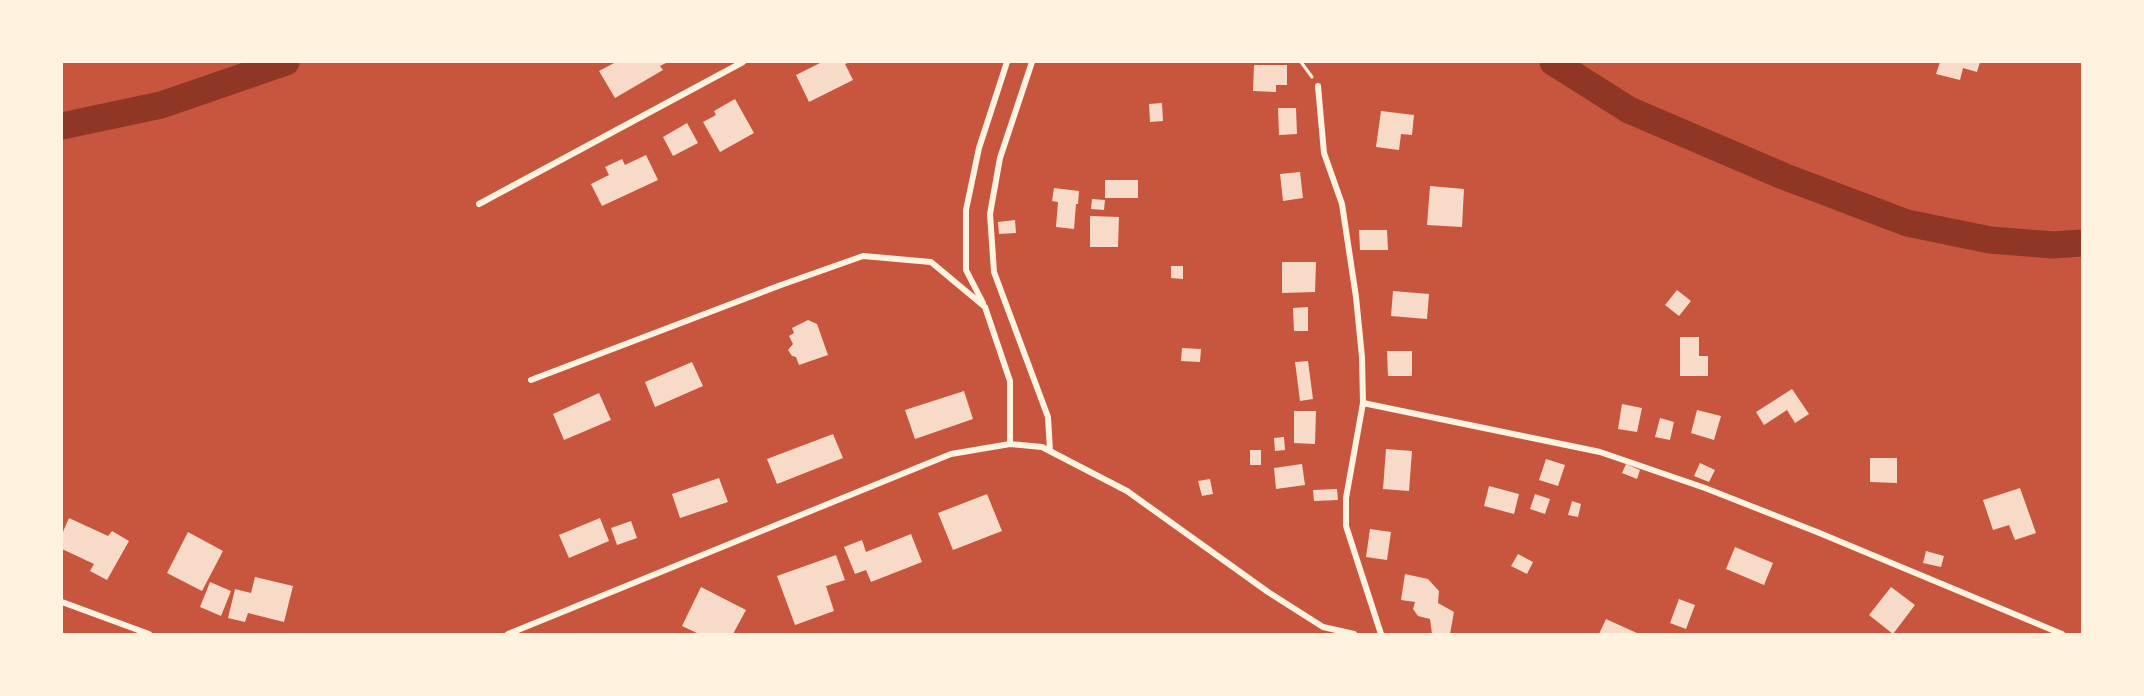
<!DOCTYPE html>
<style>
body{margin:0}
#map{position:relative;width:2144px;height:696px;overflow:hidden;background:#c8553d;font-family:Ubuntu,sans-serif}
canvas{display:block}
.frame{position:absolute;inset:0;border:63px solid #fff3e0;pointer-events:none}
</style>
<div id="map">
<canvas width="2144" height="696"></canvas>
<div class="frame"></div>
</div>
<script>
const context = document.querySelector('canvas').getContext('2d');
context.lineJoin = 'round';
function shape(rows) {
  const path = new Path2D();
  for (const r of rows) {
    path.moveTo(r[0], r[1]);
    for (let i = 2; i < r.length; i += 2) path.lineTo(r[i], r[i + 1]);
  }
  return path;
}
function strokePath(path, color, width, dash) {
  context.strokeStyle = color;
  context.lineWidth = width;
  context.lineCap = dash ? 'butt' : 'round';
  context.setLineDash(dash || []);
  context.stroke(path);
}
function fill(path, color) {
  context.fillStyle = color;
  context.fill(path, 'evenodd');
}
strokePath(shape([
 [1553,62,1629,110,1783,176,1907,223,1990,240,2053,245,2082,243],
 [62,126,161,105,286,62]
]), '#8f3625', 27);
fill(shape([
 [616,62,668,62,660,66,663,70,615,98,599,71],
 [822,62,851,62,845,64,853,80,809,102,796,75],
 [1940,62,1980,62,1977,72,1963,68,1960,80,1936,74],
 [1254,65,1287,65,1287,85,1276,85,1276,92,1253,91],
 [735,99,754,133,720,152,703,122,716,115,714,111],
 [1162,103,1163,121,1150,122,1149,104],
 [1278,108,1296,108,1297,134,1279,135],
 [1381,111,1414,115,1412,135,1401,134,1399,150,1376,147],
 [687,123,698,143,673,156,663,137],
 [646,155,658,180,602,206,591,184,609,175,605,167,622,159,625,165],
 [1300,172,1303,198,1283,201,1280,174],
 [1105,180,1138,180,1138,198,1105,198],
 [1430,186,1464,189,1462,227,1427,225],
 [1054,188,1079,191,1078,204,1076,204,1074,229,1056,227,1058,202,1052,201],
 [1092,199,1105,200,1104,210,1091,209],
 [1090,216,1119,217,1118,247,1090,247],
 [1015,220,1016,233,999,234,998,222],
 [1359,230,1387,230,1388,250,1360,250],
 [1282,262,1316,262,1315,292,1282,293],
 [1171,266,1183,266,1183,279,1171,278],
 [1677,290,1691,301,1679,316,1665,305],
 [1393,291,1429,294,1427,319,1391,316],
 [1308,307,1308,331,1294,331,1293,308],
 [808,320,817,324,828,355,799,365,796,357,792,356,788,350,793,344,789,336,794,333,792,328],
 [1680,337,1699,337,1699,356,1708,356,1708,376,1680,376],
 [1182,348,1201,349,1200,362,1181,361],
 [1387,351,1412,351,1412,376,1388,376],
 [1308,361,1313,399,1300,401,1295,362],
 [692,362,703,386,655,407,645,382],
 [1792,389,1809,414,1795,423,1787,410,1764,425,1756,412],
 [964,391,973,419,915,439,905,410],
 [599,393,611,420,564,440,553,414],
 [1622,404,1642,408,1637,432,1618,429],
 [1697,410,1721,416,1714,440,1691,433],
 [1294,411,1316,411,1315,444,1294,443],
 [1660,418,1674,422,1670,440,1655,437],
 [833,434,843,458,777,484,767,459],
 [1284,437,1285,450,1275,451,1274,438],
 [1386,449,1412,451,1409,491,1383,489],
 [1250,450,1261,450,1261,465,1250,465],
 [1870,458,1897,458,1897,483,1870,482],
 [1546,459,1565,465,1558,486,1539,480],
 [1700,463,1715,470,1709,482,1694,476],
 [1302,464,1305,485,1276,489,1274,468],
 [1626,464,1640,470,1637,479,1622,473],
 [719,478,728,502,680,518,672,494],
 [1210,479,1213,494,1202,496,1198,481],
 [1489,486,1519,494,1514,514,1484,506],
 [2020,488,2036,533,2015,540,2009,525,1993,530,1983,500],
 [1337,489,1338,500,1314,501,1313,490],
 [987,494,1002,531,953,550,938,513],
 [1535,494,1550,499,1545,514,1530,509],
 [1572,501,1581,504,1578,517,1568,515],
 [69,518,108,536,112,531,129,541,107,580,90,571,94,564,62,549,62,534],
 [600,518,609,541,569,558,559,535],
 [631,521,637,538,617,545,611,528],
 [1370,529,1391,532,1387,560,1366,557],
 [188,532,223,551,202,591,167,573],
 [911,534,922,562,871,582,866,570,855,574,844,547,862,540,866,552],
 [1735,547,1773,563,1764,585,1726,569],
 [1926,551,1944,556,1941,567,1923,563],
 [1518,554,1533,562,1527,574,1511,566],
 [836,555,845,580,826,586,834,611,795,625,777,576],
 [1405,574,1428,579,1439,591,1438,603,1454,612,1450,634,1432,634,1430,619,1418,616,1413,609,1415,602,1401,600],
 [255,577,293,586,284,622,248,613,245,622,228,618,235,589,251,593],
 [210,582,231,591,221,616,200,607],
 [701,587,746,610,733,634,699,634,682,626],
 [1891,587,1915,605,1893,634,1869,615],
 [1679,599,1695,605,1686,629,1670,623],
 [1606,619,1639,634,1599,634]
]), '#f7dbc8');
strokePath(shape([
 [1301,62,1312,77]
]), '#fff3e0', 3);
strokePath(shape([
 [1032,62,1000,158,990,214,994,272,1048,417,1050,451],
 [1318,86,1324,153,1342,204,1356,297,1362,357,1363,403,1346,498,1346,526,1381,634],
 [479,204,743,62],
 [983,303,966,270,966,210,979,148,1007,62],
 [531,380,781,285,863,256,931,262,985,307,1010,381,1010,444],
 [1363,403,1600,452,1705,488,1817,532,2062,634],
 [62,602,149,634],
 [508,634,951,454,1010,444,1042,447,1127,491,1268,592,1323,627,1354,634]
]), '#fff3e0', 6);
</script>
